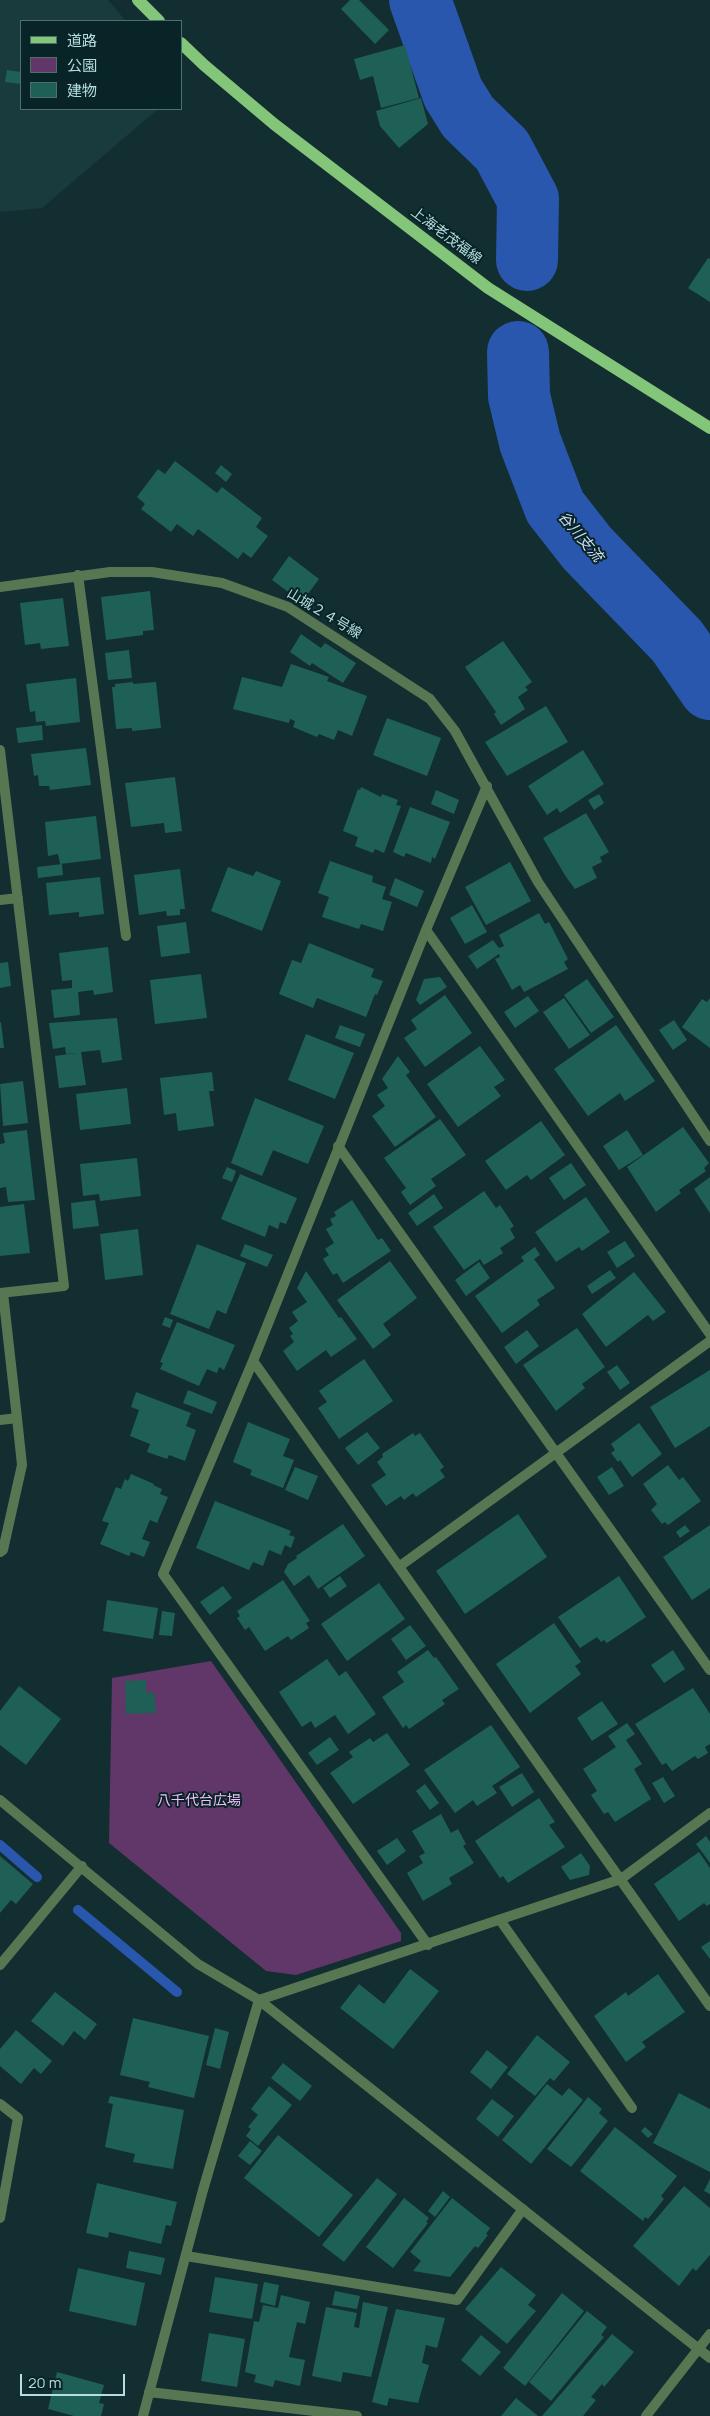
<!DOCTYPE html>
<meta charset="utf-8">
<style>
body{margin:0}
#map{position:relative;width:710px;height:2416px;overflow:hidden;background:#122e30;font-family:Manrope,"Noto Sans JP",sans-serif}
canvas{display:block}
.legend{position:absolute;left:20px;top:20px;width:162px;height:90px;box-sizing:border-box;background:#082426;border:1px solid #4e6e70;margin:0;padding:6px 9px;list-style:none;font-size:15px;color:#b6dee0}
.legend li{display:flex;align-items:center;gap:10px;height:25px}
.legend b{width:25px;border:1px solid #4e6e70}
.scale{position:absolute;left:20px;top:2374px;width:105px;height:22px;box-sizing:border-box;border:2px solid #b6dee0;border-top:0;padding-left:6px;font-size:15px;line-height:18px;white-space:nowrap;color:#b6dee0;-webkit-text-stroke:4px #082426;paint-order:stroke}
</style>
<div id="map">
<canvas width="710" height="2416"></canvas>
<ul class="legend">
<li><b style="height:6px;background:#83c579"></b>道路</li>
<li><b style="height:14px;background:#613668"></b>公園</li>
<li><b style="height:14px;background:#1f6056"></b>建物</li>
</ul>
<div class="scale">20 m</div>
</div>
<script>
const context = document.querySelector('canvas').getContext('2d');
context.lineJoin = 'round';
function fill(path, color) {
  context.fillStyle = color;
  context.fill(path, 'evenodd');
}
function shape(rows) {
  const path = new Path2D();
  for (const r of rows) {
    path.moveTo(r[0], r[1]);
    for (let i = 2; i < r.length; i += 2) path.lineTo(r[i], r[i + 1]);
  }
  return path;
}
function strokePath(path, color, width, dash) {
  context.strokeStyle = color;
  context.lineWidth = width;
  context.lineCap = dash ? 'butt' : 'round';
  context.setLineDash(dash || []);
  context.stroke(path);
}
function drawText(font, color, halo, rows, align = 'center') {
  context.font = font + ' Manrope,"Noto Sans JP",sans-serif';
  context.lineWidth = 4;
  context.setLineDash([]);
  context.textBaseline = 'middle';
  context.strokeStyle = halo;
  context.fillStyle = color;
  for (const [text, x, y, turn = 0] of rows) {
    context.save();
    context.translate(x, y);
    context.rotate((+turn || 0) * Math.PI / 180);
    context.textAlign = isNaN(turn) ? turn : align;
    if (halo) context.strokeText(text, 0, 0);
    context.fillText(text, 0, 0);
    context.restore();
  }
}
fill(shape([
 [0,0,108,0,126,21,21,21,21,109,158,109,42,208,0,212]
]), '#1a3b3d');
fill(shape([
 [211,1661,401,1933,401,1941,296,1975,266,1971,109,1843,112,1678]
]), '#613668');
strokePath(shape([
 [0,1845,37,1877],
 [78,1910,177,1992]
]), '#2957ad', 10);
strokePath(shape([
 [420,0,453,93,468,117,502,150,528,199,527,260],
 [518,352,519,396,530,442,555,507,587,548,677,641,710,689]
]), '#2957ad', 62);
fill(shape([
 [350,0,359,0,389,30,375,44,341,9],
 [405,45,419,98,381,108,373,76,360,80,354,59],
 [7,70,21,72,21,84,5,82],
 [421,98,428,124,399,148,380,126,376,111],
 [708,258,710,259,710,302,688,288],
 [175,461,217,493,222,487,262,518,256,527,268,536,251,558,243,552,238,559,198,529,193,536,177,524,171,532,141,509,145,504,137,497,158,469,165,474],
 [221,465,232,474,226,482,215,473],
 [289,556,319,579,302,602,272,580],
 [150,591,154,630,143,631,143,635,106,640,101,597],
 [63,598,69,646,41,649,40,643,25,645,20,603],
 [301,634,321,648,325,643,356,663,343,683,312,663,310,666,290,652],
 [503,641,532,682,525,687,528,690,518,697,525,709,501,725,494,714,496,712,465,667],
 [129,650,132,678,108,680,105,653],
 [291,664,329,677,327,681,367,696,352,736,338,730,334,740,319,734,317,737,293,727,295,721,290,719,289,723,233,709,242,677,282,687],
 [76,678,80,722,46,726,45,721,36,722,35,711,30,712,26,684],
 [133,682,133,684,156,682,161,728,132,731,132,728,116,729,112,687,115,687,115,684],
 [546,706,568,742,507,776,485,742],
 [387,718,441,738,427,776,373,755],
 [42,725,43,740,18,743,16,728],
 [86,748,91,785,50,790,49,786,39,786,38,775,34,776,31,754],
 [583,750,604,784,560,813,557,808,547,815,528,786],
 [175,777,182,831,165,833,164,823,131,827,125,783],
 [361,787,381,797,382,794,398,800,396,805,401,806,384,853,375,849,373,853,355,846,358,837,343,831,358,789,360,790],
 [436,790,459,800,454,814,431,804],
 [599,794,604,803,594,810,588,800],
 [410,807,450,822,435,859,432,857,431,863,406,853,404,857,393,852],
 [586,813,609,852,600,857,602,862,592,867,597,878,575,889,566,877,543,838],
 [96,816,101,859,60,864,58,854,48,856,45,822],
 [330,861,373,876,372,882,386,887,382,899,392,902,383,931,361,924,359,929,322,917,329,897,318,893],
 [510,862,531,901,486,925,465,887],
 [62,864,63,875,38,878,37,867],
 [228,867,253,876,256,871,281,881,262,931,211,911],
 [180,869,185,909,180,909,180,915,167,916,166,911,139,915,134,875],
 [100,877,104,914,79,917,79,912,49,915,46,883],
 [395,878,424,891,417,907,389,895],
 [472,905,487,932,465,944,450,918],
 [539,913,545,924,549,922,568,959,564,962,568,969,524,992,520,985,512,990,495,959,500,957,499,954,477,969,468,956,493,940,499,948,504,946,499,935],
 [186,922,190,953,161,957,157,926],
 [309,943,374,969,371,977,383,981,377,995,375,994,366,1017,317,998,313,1008,279,994,292,960,301,963],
 [108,947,113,992,94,995,93,990,78,992,80,1015,54,1018,51,990,72,988,72,980,62,981,59,953],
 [8,962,11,986,0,988,0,963],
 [201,974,207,1018,155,1024,150,980],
 [440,977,447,987,420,1005,416,1000,424,979],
 [587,979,614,1017,591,1033,564,995],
 [445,995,472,1033,425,1067,404,1038,417,1029,411,1020],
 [528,996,539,1011,515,1028,504,1012],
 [564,998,590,1035,569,1049,543,1012],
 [710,998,710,1048,682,1027,702,999,707,1002],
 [117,1018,122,1060,102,1063,100,1050,81,1052,86,1085,59,1088,55,1056,76,1053,66,1054,65,1047,53,1049,49,1023],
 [674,1020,687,1040,673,1050,659,1030],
 [1,1022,4,1048,0,1048,0,1023],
 [340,1025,365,1034,360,1047,335,1038],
 [616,1025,655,1081,625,1101,620,1093,588,1116,554,1069],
 [306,1034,354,1053,335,1099,288,1080],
 [480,1046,505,1080,494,1087,501,1096,458,1127,427,1084],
 [398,1056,410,1072,406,1075,436,1117,395,1147,372,1116,385,1106,377,1095,388,1088,382,1079],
 [212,1072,214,1091,209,1091,214,1126,178,1131,176,1113,164,1115,160,1078],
 [23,1081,28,1123,3,1126,0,1084],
 [127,1088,131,1124,80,1130,76,1094],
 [255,1098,324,1126,308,1164,273,1150,262,1176,231,1163],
 [440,1119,466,1155,431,1179,436,1186,410,1205,401,1192,406,1188,384,1158],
 [541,1121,565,1155,531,1180,527,1175,506,1190,485,1161],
 [683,1127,709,1163,704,1168,706,1171,679,1190,681,1193,656,1212,627,1167],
 [27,1130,35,1200,8,1202,6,1187,0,1188,0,1144,5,1143,3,1133],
 [627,1130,643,1155,619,1170,603,1146],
 [137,1158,141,1196,100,1201,99,1194,83,1196,80,1164],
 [571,1163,586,1185,564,1200,549,1178],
 [227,1167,236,1171,232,1182,222,1178],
 [240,1174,297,1198,286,1224,280,1222,278,1229,269,1225,265,1237,221,1219],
 [710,1177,710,1213,694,1189],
 [484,1191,496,1208,500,1205,514,1226,510,1229,515,1238,500,1248,503,1253,484,1265,480,1259,464,1270,433,1227],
 [434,1194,443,1208,417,1226,408,1213],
 [586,1197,610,1232,582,1251,579,1247,556,1262,535,1232],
 [95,1200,99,1226,73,1229,71,1203],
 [352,1200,378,1240,382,1238,391,1251,343,1283,337,1273,333,1275,323,1259,329,1255,325,1249,334,1243,326,1229,333,1225,330,1219,336,1216,334,1212],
 [24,1204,30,1253,0,1256,0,1207],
 [138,1229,143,1275,105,1280,100,1234],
 [625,1241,635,1256,617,1268,607,1252],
 [197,1244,246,1263,226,1314,217,1310,209,1329,170,1314],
 [245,1244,273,1255,267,1267,240,1256],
 [535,1247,540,1255,534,1259,555,1288,537,1300,540,1305,502,1333,475,1296,524,1261,521,1257],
 [390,1261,417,1298,383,1324,391,1335,373,1349,337,1300],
 [479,1262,490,1278,466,1296,455,1280],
 [610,1270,616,1278,592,1294,587,1286],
 [306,1271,339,1318,341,1317,357,1339,331,1357,326,1350,297,1371,283,1351,294,1342,290,1336,293,1334,289,1328,298,1321,292,1312,307,1302,297,1288],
 [634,1272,666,1312,653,1321,648,1315,606,1347,582,1314],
 [165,1317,173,1320,170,1328,162,1325],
 [177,1322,235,1345,224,1370,219,1367,217,1373,207,1369,199,1386,160,1369,163,1363,160,1362],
 [577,1328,605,1367,582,1384,585,1388,556,1411,523,1365],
 [527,1330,539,1346,516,1364,504,1347],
 [364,1359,393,1401,339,1439,318,1408,327,1402,319,1391],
 [617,1365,630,1383,620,1390,607,1372],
 [710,1370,710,1426,675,1448,650,1407],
 [188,1390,217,1402,212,1414,183,1403],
 [136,1392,191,1413,186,1426,196,1430,185,1461,169,1455,167,1459,147,1452,150,1444,130,1436,139,1410,131,1407],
 [248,1422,290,1439,283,1456,294,1460,283,1488,250,1475,252,1470,233,1462],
 [639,1423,662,1454,632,1477,620,1460,618,1462,611,1453,615,1450,611,1444],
 [367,1432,380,1448,358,1465,345,1448],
 [413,1433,415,1436,420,1433,444,1467,440,1470,445,1477,416,1497,413,1493,404,1500,401,1496,386,1506,371,1485,386,1475,377,1462,383,1457,382,1454],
 [668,1465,679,1480,683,1477,701,1501,668,1525,665,1522,662,1524,651,1510,657,1504,643,1484],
 [295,1467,318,1476,308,1500,285,1490],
 [612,1467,624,1486,609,1495,597,1477],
 [131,1474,154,1484,153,1485,162,1489,160,1494,168,1497,157,1523,150,1520,142,1539,150,1542,144,1557,131,1552,129,1556,100,1544,109,1523,102,1521,116,1487,121,1489,125,1479,128,1481],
 [215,1501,291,1531,289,1535,295,1537,291,1548,285,1545,281,1555,269,1550,263,1566,253,1562,249,1570,196,1548],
 [518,1514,547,1557,465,1614,436,1571],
 [343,1524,365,1556,318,1589,309,1575,294,1586,284,1572,288,1564,297,1558,296,1556],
 [685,1525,690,1531,680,1538,676,1532],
 [710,1525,710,1588,692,1600,663,1557],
 [340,1576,347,1586,330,1598,323,1588],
 [619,1576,646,1617,607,1643,604,1640,601,1642,597,1637,580,1648,558,1617],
 [283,1580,310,1621,306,1623,309,1628,291,1640,288,1636,265,1651,249,1627,245,1630,237,1618,240,1616,237,1611],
 [379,1583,405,1619,347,1661,321,1624],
 [223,1586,232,1598,210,1615,200,1602],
 [107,1600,158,1608,153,1639,103,1631],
 [162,1611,175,1613,172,1636,159,1635],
 [554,1623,581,1662,575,1666,581,1674,530,1713,496,1664],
 [410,1625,426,1646,406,1660,391,1639],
 [428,1650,434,1658,436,1657,459,1689,442,1700,445,1704,409,1729,406,1725,403,1728,382,1697,404,1682,397,1672],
 [673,1650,685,1669,664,1683,651,1665],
 [327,1659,339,1676,346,1671,376,1714,348,1734,335,1715,315,1728,311,1721,302,1727,279,1692],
 [146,1680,146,1693,154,1692,156,1713,126,1714,125,1681],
 [19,1686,61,1719,26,1765,0,1745,0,1711],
 [693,1688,710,1714,710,1744,705,1747,708,1753,698,1759,695,1756,672,1771,666,1763,662,1765,635,1724],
 [602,1701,618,1724,592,1741,577,1718],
 [627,1723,635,1734,626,1740,642,1764,634,1769,651,1799,615,1822,608,1812,604,1814,591,1795,597,1791,583,1769,616,1747,608,1736],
 [491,1725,520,1767,492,1786,497,1793,477,1806,473,1800,455,1813,424,1770],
 [387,1733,410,1765,353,1804,330,1773,353,1757,349,1752,370,1738,373,1742],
 [330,1737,339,1750,317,1765,308,1753],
 [522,1773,534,1792,512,1807,499,1787],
 [663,1777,675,1796,664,1803,652,1783],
 [425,1784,439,1803,430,1810,416,1791],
 [539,1798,555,1822,549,1825,565,1847,508,1883,503,1876,500,1878,475,1841],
 [441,1814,451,1833,458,1829,466,1844,463,1846,474,1863,449,1878,452,1884,423,1901,407,1873,423,1863,419,1856,425,1853,412,1831],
 [706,1836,710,1842,710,1863,696,1844],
 [397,1838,406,1851,387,1865,377,1851],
 [699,1852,710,1868,710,1904,707,1906,704,1903,679,1921,654,1884],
 [581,1853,590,1866,589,1875,570,1880,561,1867],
 [0,1856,33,1884,16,1904,11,1900,0,1913],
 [710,1941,710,1959,701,1947],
 [410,1969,439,1991,393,2049,340,2008,359,1984,384,2004],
 [658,1974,685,2012,642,2042,646,2047,626,2062,594,2016,626,1992,628,1996],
 [55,1992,97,2024,85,2040,74,2031,63,2046,31,2021],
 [133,2018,209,2036,194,2098,148,2087,150,2082,120,2075],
 [215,2028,229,2032,220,2069,206,2065],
 [16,2030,52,2061,41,2074,34,2068,21,2084,0,2066,0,2049],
 [537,2035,570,2062,554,2081,550,2078,535,2096,507,2074],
 [487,2050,508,2067,491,2089,470,2072],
 [283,2063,312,2086,300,2101,271,2078],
 [547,2084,562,2096,569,2088,583,2100,531,2164,502,2140],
 [269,2086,292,2105,258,2146,246,2136,251,2129,248,2127,258,2115,251,2109],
 [679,2093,710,2109,710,2172,653,2143],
 [110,2096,184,2110,173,2169,133,2162,135,2154,105,2147,113,2104,108,2103],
 [588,2097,602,2109,599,2113,608,2121,571,2167,547,2149],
 [492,2099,514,2116,498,2137,476,2119],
 [615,2127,677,2176,661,2196,664,2199,648,2219,645,2217,643,2221,580,2171],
 [645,2127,653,2134,648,2138,641,2131],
 [278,2135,353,2195,319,2237,244,2178],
 [250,2141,262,2151,250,2165,238,2156],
 [377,2178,397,2194,344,2262,322,2245],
 [710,2179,710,2194,704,2191],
 [97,2183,177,2202,171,2226,166,2225,161,2244,109,2232,108,2238,86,2233],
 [684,2186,710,2208,710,2255,696,2271,693,2268,679,2286,633,2246],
 [443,2191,450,2197,435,2217,428,2211],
 [404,2198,429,2218,426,2222,428,2223,393,2268,366,2247],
 [452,2198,490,2228,486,2234,488,2235,478,2248,475,2246,450,2277,413,2271,421,2261,410,2252],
 [129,2251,165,2258,161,2275,126,2268],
 [501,2267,536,2295,528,2305,536,2311,507,2344,465,2309],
 [78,2268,145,2283,136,2326,69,2311],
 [215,2277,258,2284,252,2319,209,2312],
 [264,2282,279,2285,275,2306,260,2302],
 [335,2291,360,2296,357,2309,332,2305],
 [562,2293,584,2311,525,2386,503,2368],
 [281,2295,310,2302,305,2324,297,2322,289,2357,305,2360,300,2386,275,2380,273,2387,254,2382,256,2375,245,2372,254,2321,259,2322,263,2305,278,2308],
 [363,2302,388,2307,371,2377,343,2372,341,2382,312,2376,326,2307,357,2313,354,2327,359,2328],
 [396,2309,445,2318,437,2348,426,2345,422,2363,429,2365,418,2403,389,2398,387,2406,372,2402],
 [587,2311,607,2327,601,2335,604,2337,551,2401,529,2382],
 [209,2333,245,2339,237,2387,201,2381],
 [612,2334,634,2352,604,2387,602,2384,597,2390,591,2397,596,2400,583,2416,542,2416],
 [481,2335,501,2352,480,2376,461,2360],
 [57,2372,104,2385,99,2403,104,2404,101,2416,74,2416,48,2409],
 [516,2398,538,2416,501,2416]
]), '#1f6056');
strokePath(shape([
 [78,575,126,936],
 [0,587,110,572,152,572,222,583,288,607,430,699,455,731,538,882,710,1141],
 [0,750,64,1286,0,1293],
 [0,900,18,898],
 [426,930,710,1334],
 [338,1146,710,1670],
 [253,1361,710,2006],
 [0,1420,17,1418,3,1293],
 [0,1552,3,1550,22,1465,17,1418],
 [400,1566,710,1341],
 [500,1920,632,2108],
 [428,1945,163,1574,253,1361,426,930,487,786],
 [0,1965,82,1866],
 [0,2104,18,2118,0,2218],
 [186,2256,457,2300,523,2209],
 [149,2392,357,2416],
 [143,2416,203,2190,259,2000,621,1879,710,1813],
 [646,2416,710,2334]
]), '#577753', 10);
strokePath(shape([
 [0,1800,198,1964,259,2000,710,2358]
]), '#577753', 10);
strokePath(shape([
 [138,0,159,21],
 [181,43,204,65,274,124,488,288,710,428]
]), '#83c579', 12);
drawText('14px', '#b6dee0', '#082426', [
 ["上海老茂福線",446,236,37],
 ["山城２４号線",324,614,31]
]);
drawText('14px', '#f5bdfe', '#082426', [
 ["八千代台広場",199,1801]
]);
drawText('italic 15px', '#cedbf3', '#082426', [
 ["谷川支流",580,537,50]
]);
</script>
